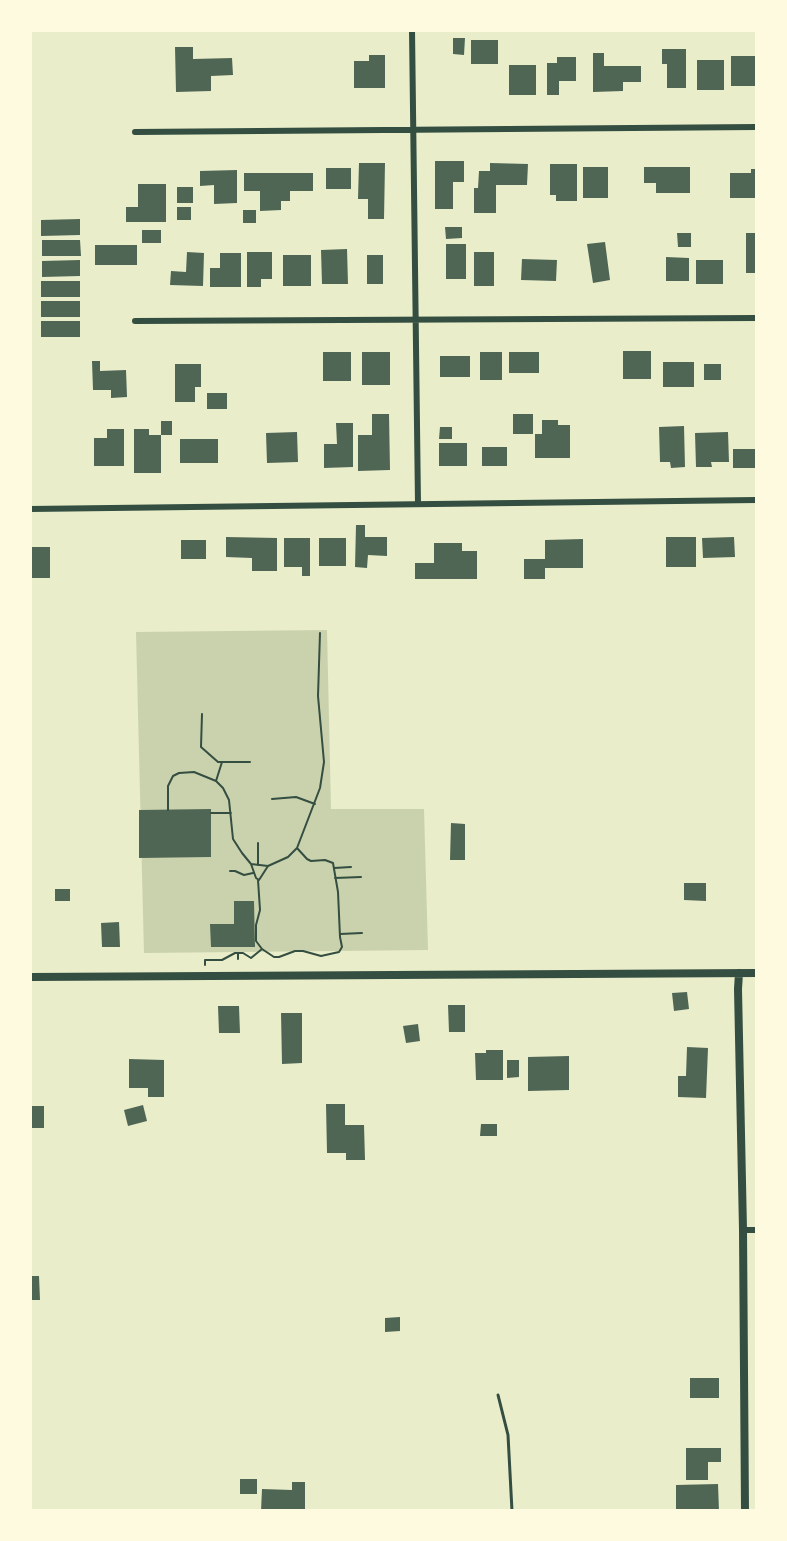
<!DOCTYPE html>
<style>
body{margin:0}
#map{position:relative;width:787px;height:1541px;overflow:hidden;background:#e9edc9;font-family:"Titillium Web",sans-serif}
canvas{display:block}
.frame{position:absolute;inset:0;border:32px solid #fefae0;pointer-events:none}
</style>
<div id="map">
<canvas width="787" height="1541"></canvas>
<div class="frame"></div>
</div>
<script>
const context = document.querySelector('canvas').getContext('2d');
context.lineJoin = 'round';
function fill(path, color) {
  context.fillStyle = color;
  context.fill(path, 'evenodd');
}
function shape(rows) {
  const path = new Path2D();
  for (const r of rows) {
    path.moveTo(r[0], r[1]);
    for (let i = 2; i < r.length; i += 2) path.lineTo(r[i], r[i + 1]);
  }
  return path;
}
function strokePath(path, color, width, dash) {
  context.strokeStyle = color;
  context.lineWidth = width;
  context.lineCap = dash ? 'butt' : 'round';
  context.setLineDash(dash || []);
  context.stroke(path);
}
fill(shape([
 [327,630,331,809,424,809,428,950,144,953,136,632]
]), '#cad2ad');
fill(shape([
 [453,38,465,38,464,55,453,54],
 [471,40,498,40,498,64,471,64],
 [175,47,193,47,193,59,232,58,233,75,211,76,211,91,176,92],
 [662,49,686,49,686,88,667,88,667,64,662,64],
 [593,53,604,53,604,66,641,66,641,82,623,82,623,91,593,92],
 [369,55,385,55,385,88,354,88,354,61,369,61],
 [731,56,757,56,757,86,731,86],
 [557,57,576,57,576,81,559,81,559,95,547,95,547,63,557,63],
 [697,60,724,60,724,90,697,90],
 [509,65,536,65,536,95,509,95],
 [435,161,464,161,464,182,453,182,453,209,435,209],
 [359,163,385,163,384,219,368,219,368,199,358,199],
 [490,163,528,164,527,185,496,185,496,213,474,213,474,188,478,188,479,171,490,171],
 [550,164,577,164,577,201,556,201,556,195,550,195],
 [583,167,608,167,608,198,583,198],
 [644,167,690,167,690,193,656,193,656,183,644,183],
 [326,168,351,168,351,189,326,189],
 [751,169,757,169,757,198,730,198,730,173,751,173],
 [237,170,237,203,214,204,214,185,200,186,200,171],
 [244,173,313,173,313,191,290,191,290,201,281,201,281,210,260,211,260,191,244,191],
 [138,184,166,184,166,222,126,222,126,207,138,207],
 [177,187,193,187,193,203,177,203],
 [177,207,191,207,191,220,177,220],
 [243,210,256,210,256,223,243,223],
 [80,219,80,235,41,236,41,220],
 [445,227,462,227,462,238,446,239],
 [142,230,161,230,161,243,142,243],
 [677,233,691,233,691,247,678,247],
 [746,233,757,233,757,273,746,273],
 [42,240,80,240,81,256,42,256],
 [605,242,610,280,593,283,587,244],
 [446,244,466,244,466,279,446,279],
 [95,245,137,245,137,265,95,265],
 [347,249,348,284,322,284,321,250],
 [187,252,204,253,203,286,170,285,171,271,186,272],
 [247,252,272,252,272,279,261,279,261,287,247,287],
 [474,252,494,252,494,286,474,286],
 [220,253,241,253,241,287,210,287,210,268,220,268],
 [283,255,311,255,311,286,283,286],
 [367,255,383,255,383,284,367,284],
 [666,257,689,258,689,281,666,281],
 [522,259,557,260,556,281,521,280],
 [80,260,80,276,42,277,42,261],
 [696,260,723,260,723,284,696,284],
 [41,281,80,281,80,297,41,297],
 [41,301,80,301,80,317,41,317],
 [41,321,80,321,80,337,41,337],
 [623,351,651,351,651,379,623,379],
 [323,352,351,352,351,381,323,381],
 [362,352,390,352,390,385,362,385],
 [480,352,502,352,502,380,480,380],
 [509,352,539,352,539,373,509,373],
 [440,356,470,356,470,377,440,377],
 [92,361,100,361,100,371,126,370,127,397,111,398,111,390,93,390],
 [663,362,694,362,694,387,663,387],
 [175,364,201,364,201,387,195,387,195,402,175,402],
 [704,364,721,364,721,380,704,380],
 [207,393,227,393,227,409,207,409],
 [372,414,389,414,390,470,358,471,358,435,372,435],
 [513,414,533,414,533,434,513,434],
 [542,420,558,420,558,425,570,425,570,458,535,458,535,434,542,434],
 [161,421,172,421,172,435,161,435],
 [336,423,353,423,353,467,324,468,324,444,337,444],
 [684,426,685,467,671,468,670,462,660,462,659,427],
 [440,427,452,427,452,439,439,439],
 [107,429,124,429,124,466,94,466,94,438,107,438],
 [134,429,149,429,149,435,161,435,161,473,134,473],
 [297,432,298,462,267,463,266,433],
 [728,432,729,462,711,462,712,467,696,467,695,433],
 [180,439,218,439,218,463,180,463],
 [439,443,467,443,467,466,439,466],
 [482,447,507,447,507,466,482,466],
 [733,449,757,449,757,468,733,468],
 [356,525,365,525,365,537,387,537,387,556,368,555,367,568,355,567],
 [226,537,277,538,277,571,252,571,252,558,226,557],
 [666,537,696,537,696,567,666,567],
 [734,537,735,557,703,558,702,538],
 [284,538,310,538,310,576,302,576,302,567,284,567],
 [319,538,346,538,346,566,319,566],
 [583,539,583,568,545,568,545,579,524,579,524,559,545,559,545,540],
 [181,540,206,540,206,559,181,559],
 [434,543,462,543,462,551,477,551,477,579,415,579,415,563,434,563],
 [30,547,50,547,50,578,30,578],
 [211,809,211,857,139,858,139,810],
 [451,823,465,824,465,860,450,860],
 [684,883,706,883,706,901,684,900],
 [55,889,70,889,70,901,55,901],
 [234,901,254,901,255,947,211,947,210,924,234,924],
 [119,922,120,947,102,947,101,923],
 [687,992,689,1009,674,1011,672,993],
 [448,1005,465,1005,465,1032,449,1032],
 [218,1006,239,1006,240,1033,219,1033],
 [281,1013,302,1013,302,1063,282,1064],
 [418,1024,420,1041,406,1043,403,1026],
 [687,1047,708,1048,706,1098,678,1097,678,1076,686,1076],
 [486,1050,503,1050,503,1080,476,1080,475,1053,486,1053],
 [569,1056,569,1090,528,1091,528,1057],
 [129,1059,164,1060,164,1097,148,1097,148,1088,129,1088],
 [507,1060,519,1060,519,1077,507,1078],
 [326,1104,345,1104,345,1125,364,1125,365,1160,346,1160,346,1153,327,1153],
 [143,1105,147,1121,128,1126,124,1110],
 [30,1106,44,1106,44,1128,30,1128],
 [481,1124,497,1124,497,1136,480,1136],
 [30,1276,39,1276,40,1300,30,1300],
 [400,1317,400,1331,385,1332,385,1318],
 [690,1378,719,1378,719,1398,690,1398],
 [686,1448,721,1448,721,1462,708,1462,708,1480,686,1480],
 [240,1479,257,1479,257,1494,240,1494],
 [292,1482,305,1482,305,1510,261,1511,262,1489,292,1490],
 [718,1484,719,1511,676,1511,676,1485]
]), '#4f6655');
strokePath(shape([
 [202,714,201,747,218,762,250,762],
 [216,781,222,762],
 [272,799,296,797,315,804],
 [168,810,168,786,173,776,179,773,194,772,216,781,223,788,229,800,233,839,242,853,251,864,256,878,259,880,268,866,251,864],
 [211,813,231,813],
 [258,843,258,865],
 [268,866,288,857,297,848,320,788,324,762,318,696,320,633],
 [334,868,351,867],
 [230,871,235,871,244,875,253,873],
 [335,878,361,877],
 [258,880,260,910,256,925,256,941,262,949,274,957,279,957,295,951,303,951,321,956,339,952,342,947,340,937,338,892,333,863,325,860,311,861,307,859,297,848],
 [340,934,362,933],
 [238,953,238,959],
 [205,965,205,960,222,960,235,953,243,953,251,958,262,949]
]), '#344e41', 2);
strokePath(shape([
 [498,1395,508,1435,512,1511]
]), '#344e41', 3);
strokePath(shape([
 [412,30,418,504],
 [135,132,757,127],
 [135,321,757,318],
 [30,509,757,500],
 [743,1230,757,1230]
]), '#344e41', 6);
strokePath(shape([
 [739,973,738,989,743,1230,745,1511],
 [30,977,757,973]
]), '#344e41', 8);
</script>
